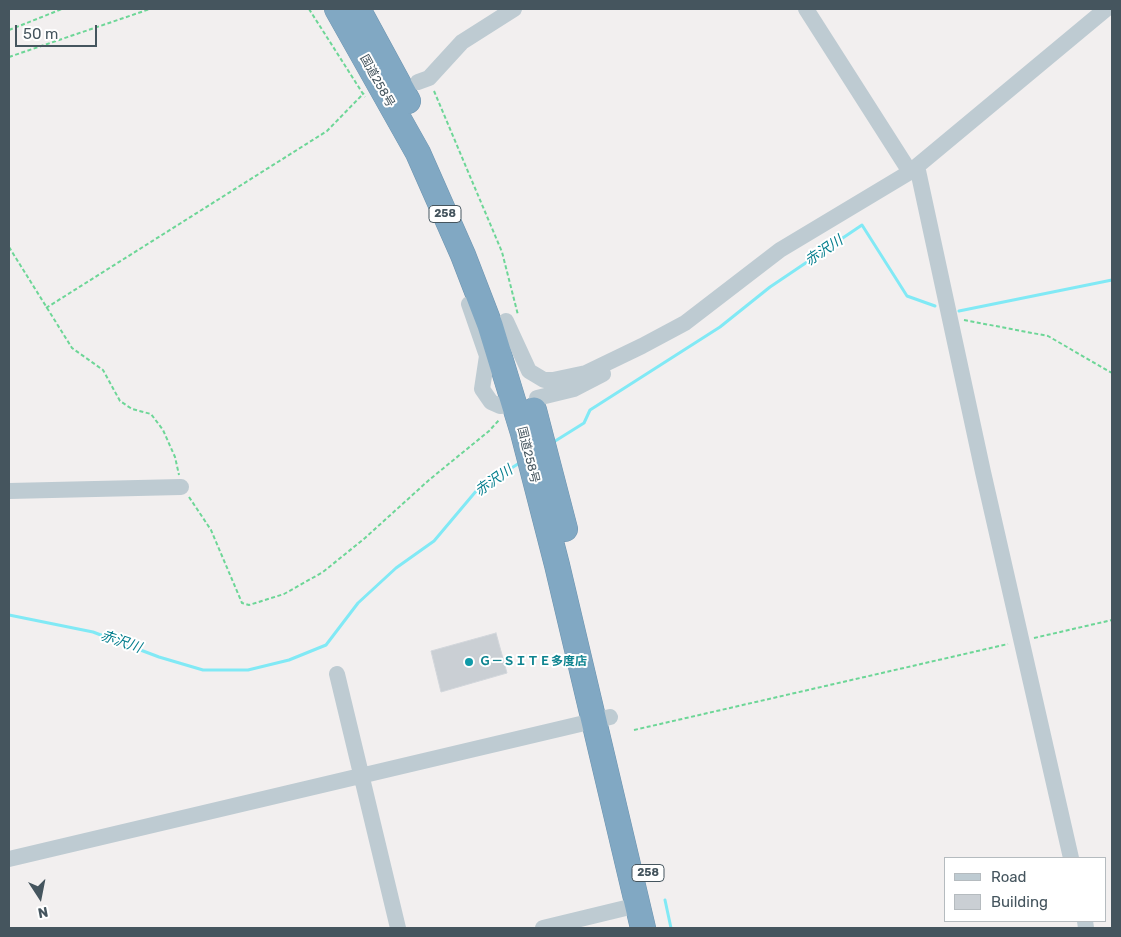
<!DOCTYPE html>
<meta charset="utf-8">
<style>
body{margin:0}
#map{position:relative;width:1121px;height:937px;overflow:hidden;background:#f2efef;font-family:Rubik,sans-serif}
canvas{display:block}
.frame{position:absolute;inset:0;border:10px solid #45555e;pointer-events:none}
.legend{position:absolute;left:944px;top:857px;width:162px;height:65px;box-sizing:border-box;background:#fff;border:1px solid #b5bbbf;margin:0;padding:6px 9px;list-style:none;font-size:15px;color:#45555e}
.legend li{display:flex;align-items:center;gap:10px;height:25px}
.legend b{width:25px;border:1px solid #b5bbbf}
.north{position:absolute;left:15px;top:872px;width:50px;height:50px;-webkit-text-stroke:4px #fff;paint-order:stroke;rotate:169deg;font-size:14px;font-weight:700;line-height:20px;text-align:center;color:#45555e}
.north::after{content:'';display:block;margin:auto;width:18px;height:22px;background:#45555e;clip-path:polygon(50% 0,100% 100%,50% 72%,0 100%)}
.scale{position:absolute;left:15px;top:25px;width:82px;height:22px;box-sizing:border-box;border:2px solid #45555e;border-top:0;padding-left:6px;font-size:15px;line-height:18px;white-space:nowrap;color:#45555e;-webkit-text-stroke:4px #fff;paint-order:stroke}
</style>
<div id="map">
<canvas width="1121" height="937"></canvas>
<div class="frame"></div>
<ul class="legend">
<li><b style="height:6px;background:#becbd2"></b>Road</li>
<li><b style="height:14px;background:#cacfd4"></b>Building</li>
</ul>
<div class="north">N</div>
<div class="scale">50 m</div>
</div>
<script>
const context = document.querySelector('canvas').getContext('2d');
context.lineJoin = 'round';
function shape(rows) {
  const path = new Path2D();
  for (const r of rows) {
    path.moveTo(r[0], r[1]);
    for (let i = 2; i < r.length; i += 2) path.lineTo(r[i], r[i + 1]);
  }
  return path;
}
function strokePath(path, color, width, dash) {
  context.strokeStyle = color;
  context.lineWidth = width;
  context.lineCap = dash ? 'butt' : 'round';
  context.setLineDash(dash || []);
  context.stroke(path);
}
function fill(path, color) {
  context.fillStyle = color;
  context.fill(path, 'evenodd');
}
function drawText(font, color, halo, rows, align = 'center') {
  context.font = font + ' Rubik,"Noto Sans JP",sans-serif';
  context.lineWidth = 4;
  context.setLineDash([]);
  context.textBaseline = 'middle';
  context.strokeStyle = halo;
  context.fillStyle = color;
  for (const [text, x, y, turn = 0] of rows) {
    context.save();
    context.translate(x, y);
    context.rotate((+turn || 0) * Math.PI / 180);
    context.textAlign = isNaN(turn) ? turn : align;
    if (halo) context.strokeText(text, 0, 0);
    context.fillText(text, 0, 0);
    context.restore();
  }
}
strokePath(shape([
 [959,311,1112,280],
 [552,443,584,423,590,410,720,327,770,287,862,225,907,296,935,306],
 [9,615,93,632,159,657,203,670,248,670,289,660,326,645,358,603,396,568,434,541,477,490,521,462],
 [665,900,671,928]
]), '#81e9f5', 3);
const building = shape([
 [496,633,507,673,441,692,431,651,496,633]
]);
fill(building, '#cacfd4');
strokePath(building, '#d2d6db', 1);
const highway = shape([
 [337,9,418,153,463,255,490,325,523,433,557,565,643,928],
 [358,9,408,101],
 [534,410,565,529]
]);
strokePath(highway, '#6c93af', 26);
strokePath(shape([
 [309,9,365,97],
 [9,30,62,9],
 [9,57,150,9],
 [434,91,502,252,518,315],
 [9,247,72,348,103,370,120,401,132,409,151,414,163,430,175,457,179,475],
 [46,308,327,131,364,93],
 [964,320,1048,336,1112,373],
 [189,497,211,530,242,603,249,605,284,594,323,572,365,538,429,480,489,431,500,419],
 [1034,638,1112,620],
 [634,730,1008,644]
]), '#6dd697', 2, [4, 2.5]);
strokePath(shape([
 [806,9,910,172],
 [418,82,429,78,462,42,514,9],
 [917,166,983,472,1071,858],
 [469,304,487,356,482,389,491,402,500,406,510,405],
 [506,321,529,371,544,380,553,380,586,373,642,346,685,323,780,250,910,172,1106,9],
 [537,398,574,389,603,374],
 [9,491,181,487],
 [337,674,398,928],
 [9,859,610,717],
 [1085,921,1086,928],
 [543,928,638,905]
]), '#becbd2', 16);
strokePath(highway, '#81a8c3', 25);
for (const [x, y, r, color] of [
 [469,662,5,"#0f9aa8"]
]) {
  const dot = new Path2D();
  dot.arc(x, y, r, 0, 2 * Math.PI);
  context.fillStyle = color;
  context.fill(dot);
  strokePath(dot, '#fff', 2);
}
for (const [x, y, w] of [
 [445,214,32],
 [648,873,32]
]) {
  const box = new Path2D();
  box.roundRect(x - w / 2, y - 8.5, w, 17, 4);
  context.fillStyle = '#fff';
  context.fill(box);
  strokePath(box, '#45555e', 1);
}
drawText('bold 11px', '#45555e', null, [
 ["258",445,214],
 ["258",648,873]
]);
drawText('12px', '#45555e', '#fff', [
 ["国道258号",377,81,61],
 ["国道258号",528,455,76]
]);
drawText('bold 12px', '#0d838f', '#fff', [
 ["Ｇ－ＳＩＴＥ多度店",479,662]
], 'left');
drawText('italic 14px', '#047e8d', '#fff', [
 ["赤沢川",824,251,-34],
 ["赤沢川",494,481,-35],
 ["赤沢川",121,642,19]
]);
</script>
